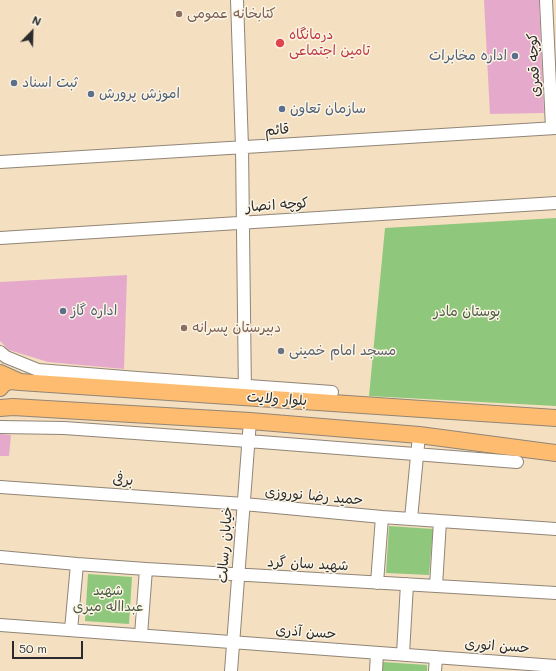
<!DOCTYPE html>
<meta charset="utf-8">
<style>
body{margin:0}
#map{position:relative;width:556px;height:671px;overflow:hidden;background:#f4dfc1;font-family:Mali,sans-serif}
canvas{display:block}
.north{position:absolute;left:12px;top:12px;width:40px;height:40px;-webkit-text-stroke:3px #fcf5e5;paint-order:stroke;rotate:23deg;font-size:11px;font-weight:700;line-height:16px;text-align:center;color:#2b2b2b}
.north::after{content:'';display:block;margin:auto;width:14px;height:18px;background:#2b2b2b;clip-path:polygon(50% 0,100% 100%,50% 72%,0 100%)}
.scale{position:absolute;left:12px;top:641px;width:71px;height:18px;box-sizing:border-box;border:2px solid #2b2b2b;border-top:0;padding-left:5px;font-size:12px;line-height:14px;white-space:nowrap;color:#2b2b2b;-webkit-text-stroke:3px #fcf5e5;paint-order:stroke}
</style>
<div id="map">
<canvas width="556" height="671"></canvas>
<div class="north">N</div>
<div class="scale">50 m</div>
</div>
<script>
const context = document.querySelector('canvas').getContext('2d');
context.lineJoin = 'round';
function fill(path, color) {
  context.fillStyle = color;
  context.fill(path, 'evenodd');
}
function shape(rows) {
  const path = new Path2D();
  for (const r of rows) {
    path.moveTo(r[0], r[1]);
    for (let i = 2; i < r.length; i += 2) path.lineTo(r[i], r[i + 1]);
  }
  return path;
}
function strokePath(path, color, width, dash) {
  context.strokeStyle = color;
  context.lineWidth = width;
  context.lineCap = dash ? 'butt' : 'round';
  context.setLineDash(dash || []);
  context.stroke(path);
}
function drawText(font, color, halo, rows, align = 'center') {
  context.font = font + ' Mali,"Playpen Sans Arabic",sans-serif';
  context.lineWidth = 3;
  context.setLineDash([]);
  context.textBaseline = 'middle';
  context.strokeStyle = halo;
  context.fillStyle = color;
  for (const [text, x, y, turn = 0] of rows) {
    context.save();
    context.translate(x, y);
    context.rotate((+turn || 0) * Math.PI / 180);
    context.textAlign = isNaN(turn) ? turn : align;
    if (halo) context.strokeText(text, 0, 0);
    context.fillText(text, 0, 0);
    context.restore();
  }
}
fill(shape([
 [556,218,556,406,369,396,385,228],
 [389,526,433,529,429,575,386,573],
 [88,574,132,577,129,624,85,621],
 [383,662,427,665,427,671,382,671]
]), '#8fc87c');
fill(shape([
 [484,0,539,0,544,113,490,114],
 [127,275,124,369,48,362,9,350,0,341,0,282],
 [0,434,11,435,9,456,0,456]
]), '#e5aacb');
const minor = shape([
 [237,0,242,147,245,396],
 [546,0,552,128],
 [0,162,556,128],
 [0,238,556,203],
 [0,352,6,357,38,370,137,378,332,392],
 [0,427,64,428,248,441,517,462],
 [0,487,244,504,382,517],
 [411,519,419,435],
 [0,557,77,564],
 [377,583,382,517,556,529],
 [436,586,440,521],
 [0,625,556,666],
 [71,630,77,564,146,569,556,593],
 [141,635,146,569],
 [403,654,407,584],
 [231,671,250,421],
 [376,671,377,653],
 [435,671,436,657]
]);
const major = shape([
 [0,373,20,382,556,418],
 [0,388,3,384,10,381,20,382],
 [0,408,13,407,250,421,419,435,556,453]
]);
strokePath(minor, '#908576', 14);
strokePath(major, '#908576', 18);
strokePath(minor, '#fff', 12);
strokePath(major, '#febc70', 16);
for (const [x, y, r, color] of [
 [179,14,4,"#8d6e63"],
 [280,43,5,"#e0444e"],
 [515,56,4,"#5c6f8a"],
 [14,83,4,"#5c6f8a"],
 [91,94,4,"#5c6f8a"],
 [282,109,4,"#5c6f8a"],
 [63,311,4,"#5c6f8a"],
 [184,328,4,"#8d6e63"],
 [281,351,4,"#6b7280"]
]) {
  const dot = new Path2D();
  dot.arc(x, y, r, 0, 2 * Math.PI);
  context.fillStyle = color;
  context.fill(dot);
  strokePath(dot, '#fcf5e5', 1.5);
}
drawText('14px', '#785e54', '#fcf5e5', [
 ["کتابخانه عمومی",187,14],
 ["دبیرستان پسرانه",192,328]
], 'left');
drawText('14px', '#be3a42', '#fcf5e5', [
 ["درمانگاه",289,35],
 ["تامین اجتماعی",289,51]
], 'left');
drawText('14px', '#4e5e75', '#fcf5e5', [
 ["اداره مخابرات",507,56,"right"],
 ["ثبت اسناد",22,83],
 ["اموزش پرورش",99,94],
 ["سازمان تعاون",290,109],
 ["اداره گاز",71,311]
], 'left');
drawText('14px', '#2b2b2b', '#fcf5e5', [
 ["کوچه قمری",534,65,-93],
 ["قائم",277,130,-4],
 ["کوچه انصار",277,205,-4],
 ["بلوار ولایت",277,399,4],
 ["برفی",123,480,4],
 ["حمید رضا نوروزی",314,496,5],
 ["خیابان رسالت",225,545,-86],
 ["شهید سان گرد",308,564,3],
 ["حسن آذری",306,632,4],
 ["حسن انوری",497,646,4]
]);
drawText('14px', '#495a43', '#fcf5e5', [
 ["بوستان مادر",467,312],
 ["شهید",108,591],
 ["عبدااله میری",108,607]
]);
drawText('14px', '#5b616d', '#fcf5e5', [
 ["مسجد امام خمینی",289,351]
], 'left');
</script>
